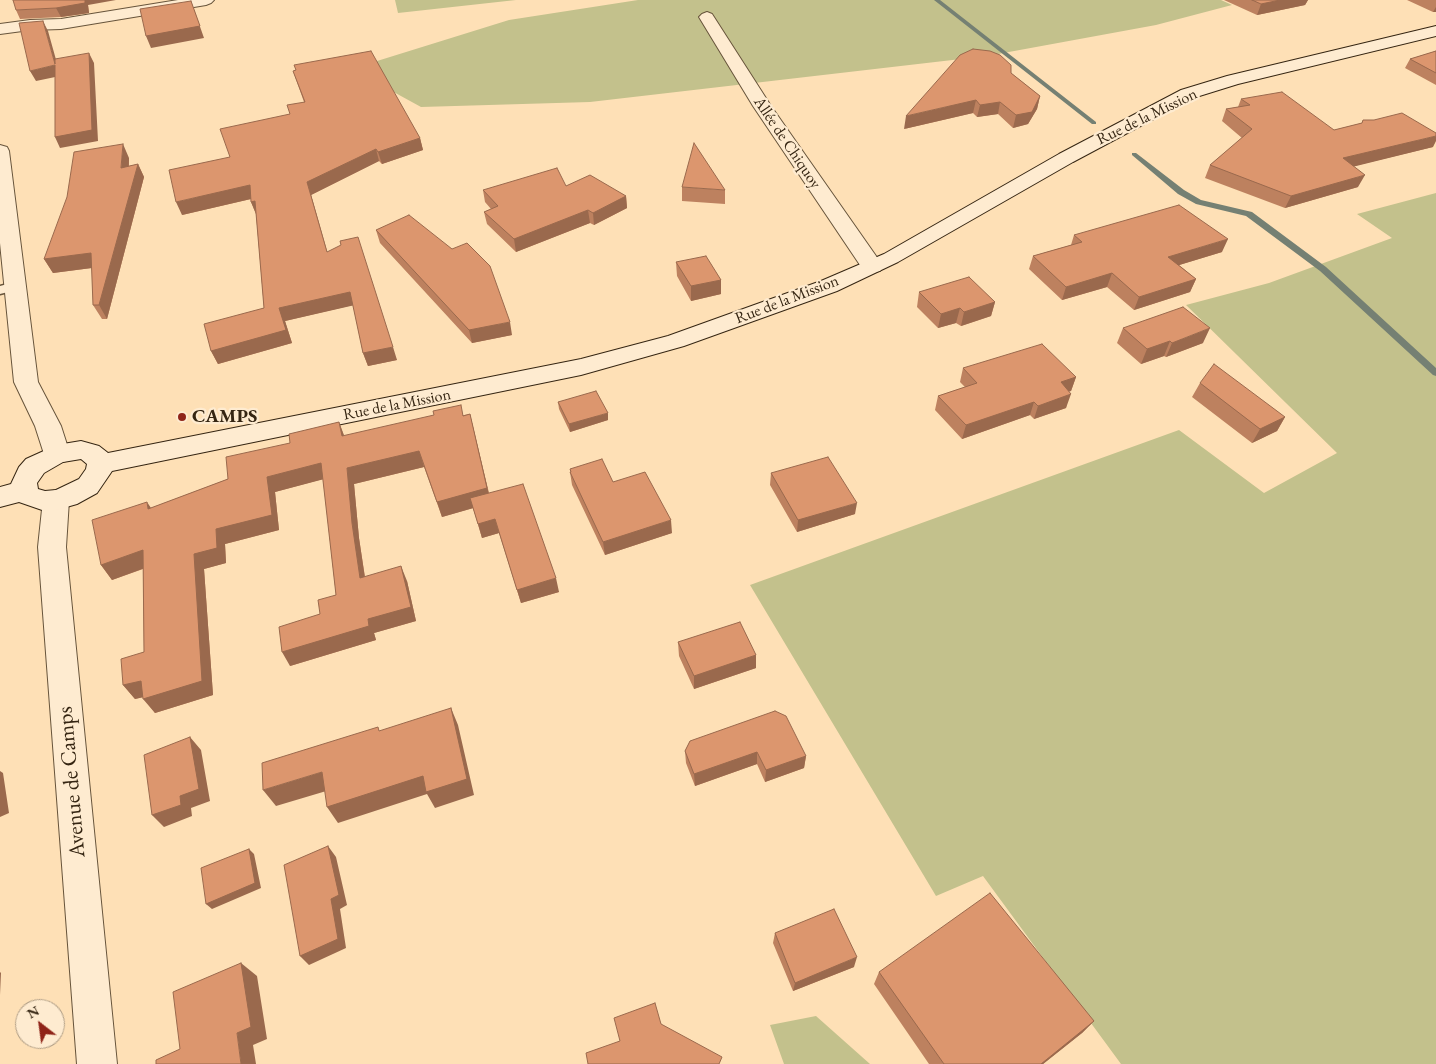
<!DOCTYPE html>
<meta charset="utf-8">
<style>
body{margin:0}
#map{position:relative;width:1436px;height:1064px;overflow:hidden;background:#fee0b6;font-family:"EB Garamond",serif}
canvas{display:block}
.north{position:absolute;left:15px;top:999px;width:50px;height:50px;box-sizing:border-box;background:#feebd0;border:1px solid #ae9c84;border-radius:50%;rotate:330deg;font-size:14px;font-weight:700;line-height:20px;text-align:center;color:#352512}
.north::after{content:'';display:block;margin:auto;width:18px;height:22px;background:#8f2418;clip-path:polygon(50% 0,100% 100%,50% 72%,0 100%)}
</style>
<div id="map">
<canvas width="1436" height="1064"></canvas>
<div class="north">N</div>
</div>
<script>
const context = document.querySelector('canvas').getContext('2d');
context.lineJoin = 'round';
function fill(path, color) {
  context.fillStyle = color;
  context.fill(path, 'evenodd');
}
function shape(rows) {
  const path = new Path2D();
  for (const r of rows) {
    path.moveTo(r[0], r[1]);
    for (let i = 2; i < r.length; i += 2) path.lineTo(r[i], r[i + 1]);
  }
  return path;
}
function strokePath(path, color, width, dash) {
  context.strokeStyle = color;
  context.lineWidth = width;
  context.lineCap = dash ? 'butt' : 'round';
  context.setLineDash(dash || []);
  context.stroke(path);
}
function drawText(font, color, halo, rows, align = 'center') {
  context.font = font + ' "EB Garamond",serif';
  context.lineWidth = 4.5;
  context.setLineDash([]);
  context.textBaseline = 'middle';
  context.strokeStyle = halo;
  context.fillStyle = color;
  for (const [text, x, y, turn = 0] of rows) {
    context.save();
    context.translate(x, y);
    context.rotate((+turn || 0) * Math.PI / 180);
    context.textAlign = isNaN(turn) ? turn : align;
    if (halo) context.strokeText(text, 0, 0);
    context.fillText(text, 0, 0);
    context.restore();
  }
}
fill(shape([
 [395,0,516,0,398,13],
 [638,0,1221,0,1232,5,1156,25,987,56,590,102,421,107,390,90,361,66,509,20],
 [1436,193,1436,1064,1121,1064,983,876,936,896,750,585,1179,430,1264,493,1337,453,1186,305,1269,283,1392,238,1357,214],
 [816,1016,870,1064,784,1064,770,1025]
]), '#c3c18c');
fill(shape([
 [934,0,940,0,1096,122,1096,124,1092,124,934,0],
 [1132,153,1136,153,1184,190,1201,200,1252,212,1326,267,1436,368,1436,376,1433,375,1320,271,1246,216,1196,204,1178,194,1132,155,1132,153]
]), '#758073');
const service = shape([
 [15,282,20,283,21,286,20,289,0,294,0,286,15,282]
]);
const minor = shape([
 [178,0,214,0,211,3,206,5,61,29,30,30,0,34,0,24,30,20,61,19,178,0],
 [707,12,712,14,771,106,883,266,880,271,872,272,864,271,753,106,699,17,702,14,707,12],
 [0,145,7,147,9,151,38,382,61,426,70,454,66,461,57,463,48,461,44,454,35,426,14,382,0,243,0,145],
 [56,490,65,493,69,500,66,547,117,1064,77,1064,38,547,43,500,47,493,56,490]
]);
const secondary = shape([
 [1436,26,1436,36,1238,84,1193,98,1073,162,898,262,837,291,684,346,581,375,112,471,97,493,77,504,56,510,45,511,19,502,0,507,0,487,11,484,19,467,26,459,57,445,81,441,99,446,108,453,581,359,668,336,821,281,884,254,1059,154,1181,90,1227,76,1436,26],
 [81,459,87,464,86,469,79,479,56,490,45,491,38,489,37,483,44,473,63,462,81,459]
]);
strokePath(service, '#67543b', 3);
strokePath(minor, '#67543b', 2);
strokePath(secondary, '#352512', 2);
fill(service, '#feebd0');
fill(minor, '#feebd0');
fill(secondary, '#feebd0');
fill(shape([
 [1224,0,1308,0,1305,5,1257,15],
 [1407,0,1436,0,1436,12,1433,12],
 [88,5,89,13,61,17,20,19,16,10],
 [1436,51,1436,85,1405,68,1410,59],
 [293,71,420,138,423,150,382,164,379,161,311,195,327,252,397,360,368,366,363,353,353,305,285,321,292,343,218,364,211,351,264,308,256,214,251,202,251,199,182,215,230,157,290,114,304,102],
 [1011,73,1040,96,1037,109,1028,124,1013,128,998,114,977,117,973,113,904,129],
 [1241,99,1334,130,1362,123,1363,120,1433,147,1354,166,1358,187,1285,208,1205,178,1210,165,1242,138,1222,121,1226,109,1238,107],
 [129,158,129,166,138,164,144,177,107,319,102,319,93,305,92,268,53,273,44,259],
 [566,186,626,196,627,208,594,225,590,223,516,252,487,224,484,212,491,209,485,202,483,190],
 [682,187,725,190,725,204,682,201],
 [376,230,512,335,472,343,380,243],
 [1074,235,1222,252,1179,265,1196,279,1190,292,1134,310,1107,287,1062,300,1029,269,1033,256,1071,245],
 [676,262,721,280,721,294,691,301,677,276],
 [919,292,995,302,991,316,961,326,956,323,938,328,917,307],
 [1123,328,1203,343,1166,357,1164,356,1141,364,1117,343],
 [963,368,1076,377,1071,391,1069,391,1066,408,1034,419,1030,415,962,439,935,410,938,396,965,387,960,382],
 [1200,383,1285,417,1277,431,1252,443,1192,397],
 [558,402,608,420,570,432,559,409],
 [470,414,489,493,559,592,521,603,499,533,482,538,473,508,442,517,424,467,354,484,359,538,365,577,407,581,416,621,374,633,376,640,290,666,320,614,336,595,323,479,275,492,279,530,225,544,226,563,204,569,213,695,155,713,143,697,135,699,123,685,144,652,143,569,112,580,101,565,151,508,228,479,290,443,339,422,344,436],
 [570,469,613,482,672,533,605,555,572,485,570,472,571,472],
 [771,473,855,514,797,532,770,485],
 [678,642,756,655,756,668,694,689,679,656],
 [690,741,806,756,804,768,765,782,757,764,695,786,686,763,685,751],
 [775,933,854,967,793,991,773,943],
 [879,972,1094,1021,1082,1033,1043,1064,929,1064,874,984]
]), '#bd815f');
fill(shape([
 [85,0,116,0,88,5,89,13,61,17,56,8],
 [1280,0,1308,0,1305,5,1257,15,1261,4],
 [191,1,204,38,151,48,146,36],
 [1436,7,1436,12,1433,12],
 [43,21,48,31,60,74,55,64],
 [89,53,94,63,98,141,60,148,55,137],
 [55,65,60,76,36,81,30,71],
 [1040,96,1037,109,1028,124,1013,128,1016,115],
 [976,100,973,113,904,129,906,116],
 [1000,102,998,114,977,117,980,105],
 [1436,136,1436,141,1433,147,1336,171,1343,158],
 [420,138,423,150,382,164,378,152],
 [123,144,129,158,128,181,121,168],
 [376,149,379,161,311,195,331,265,327,252,307,182],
 [138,164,144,177,107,319,99,305],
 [1365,175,1358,187,1285,208,1291,196],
 [250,185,255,198,182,215,176,202],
 [626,196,627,208,594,225,593,213],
 [255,201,256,214,251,202],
 [588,210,590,223,516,252,514,239],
 [1228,239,1222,252,1163,270,1168,257],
 [91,253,99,267,53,273,44,259],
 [1112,273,1107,287,1062,300,1066,287],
 [1196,279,1190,292,1134,310,1139,297],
 [721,280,721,294,691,301,691,286],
 [350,292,355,305,285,321,292,343,218,364,211,351,279,308],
 [995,302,991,316,961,326,964,312],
 [960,308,956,323,938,328,941,314],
 [510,322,512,335,472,343,469,330],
 [1210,328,1203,343,1166,357,1172,343],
 [1170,341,1164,356,1141,364,1147,349],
 [393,347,397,360,368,366,363,353],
 [1076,377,1071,391,1056,396,1061,382],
 [1071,394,1066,408,1034,419,1038,406],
 [1034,402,1030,415,962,439,966,425],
 [608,413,608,420,570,432,569,424],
 [470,414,491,503,442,517,437,502],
 [1285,417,1277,431,1252,443,1260,429],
 [339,422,345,438,342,436],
 [419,451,424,467,354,484,359,538,367,592,360,578,352,523,347,468],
 [321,463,328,478,275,492,279,530,225,544,226,563,204,569,213,695,155,713,143,699,194,554,216,529,267,477],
 [147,502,157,517,148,509],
 [857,503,855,514,797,532,798,520],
 [495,519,499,533,482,538,478,524],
 [671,520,672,533,605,555,603,542],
 [143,550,153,565,112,580,101,565],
 [401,566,407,581,416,621,374,633,376,640,290,666,282,652,368,619],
 [556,578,559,592,521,603,517,590],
 [756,655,756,668,694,689,694,676],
 [141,681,153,695,135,699,123,685],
 [451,708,458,725,474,795,435,808,427,794,338,823,327,807],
 [190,737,201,750,210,801,191,808,192,816,164,827,152,815,180,796],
 [757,752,757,764,695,786,694,774],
 [806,756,804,768,765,782,766,770],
 [0,771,3,773,9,813,0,817],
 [322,772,333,789,276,806,263,790],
 [328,846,336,857,347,905,340,909,346,948,309,965,300,956,331,899],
 [249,849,254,854,261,888,212,909,206,904],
 [857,957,854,967,793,991,795,983],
 [241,963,257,976,267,1039,253,1045,256,1064,241,1064,237,1033],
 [0,972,1,973,0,995],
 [1094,1021,1082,1033,1043,1064,1041,1064]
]), '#9a694d');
const building = shape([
 [13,0,85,0,85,3,56,8,16,10,13,0],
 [1252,0,1280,0,1261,4,1252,0],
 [191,1,200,26,146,36,140,9,191,1],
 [43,21,55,64,55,59,89,53,92,130,55,137,55,65,30,71,19,23,43,21],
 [973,49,990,51,1000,55,1011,65,1011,73,1040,96,1032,112,1016,115,1000,102,980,105,976,100,906,116,960,55,973,49],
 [371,51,420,138,378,152,376,149,307,182,327,252,341,245,340,241,358,237,393,347,363,353,350,292,279,308,286,330,211,351,204,324,264,308,255,201,251,202,250,185,176,202,169,170,230,157,220,129,290,114,287,105,305,102,293,71,296,70,294,65,371,51],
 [1436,51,1436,73,1410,59,1436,51],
 [1282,92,1334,130,1362,123,1363,120,1374,120,1402,113,1436,133,1436,136,1343,158,1365,175,1291,196,1210,165,1252,129,1226,109,1250,105,1241,99,1282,92],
 [694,143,725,190,682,187,694,143],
 [123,144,121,168,138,164,99,305,93,305,91,253,44,259,67,197,74,152,123,144],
 [557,168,566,186,590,175,626,196,593,213,588,210,514,239,484,212,498,206,483,190,557,168],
 [1179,205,1228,239,1168,257,1196,279,1139,297,1112,273,1066,287,1033,256,1082,242,1074,235,1179,205],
 [409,215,452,249,467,243,490,266,510,322,469,330,376,230,409,215],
 [706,256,721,280,691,286,676,262,706,256],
 [969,277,995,302,964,312,960,308,941,314,919,292,969,277],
 [1183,307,1210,328,1172,343,1170,341,1147,349,1123,328,1183,307],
 [1042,344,1076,377,1061,382,1071,394,1038,406,1034,402,966,425,938,396,977,383,963,368,1042,344],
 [1214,364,1285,417,1260,429,1200,383,1214,364],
 [596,391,608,413,569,424,558,402,596,391],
 [461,405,463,416,470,414,487,488,437,502,419,451,347,468,352,523,360,578,401,566,411,607,368,619,369,626,282,652,279,627,320,614,318,600,336,595,321,463,267,477,272,515,216,529,217,548,194,554,202,681,143,699,141,681,123,685,121,659,144,652,143,550,101,565,92,520,147,502,148,509,228,479,226,457,290,443,289,434,339,422,342,436,434,415,433,411,461,405],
 [828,457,857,503,798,520,771,473,828,457],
 [602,459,613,482,645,472,671,520,603,542,570,472,571,472,570,469,602,459],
 [523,484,556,578,517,590,495,519,478,524,470,498,523,484],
 [740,622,756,655,694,676,678,642,740,622],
 [451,708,467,779,426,792,423,776,327,807,322,772,263,790,262,763,378,727,379,731,451,708],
 [775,711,786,716,806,756,766,770,757,752,694,774,685,751,690,741,775,711],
 [190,737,199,789,180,796,181,805,152,815,144,755,190,737],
 [328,846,339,895,331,899,338,939,300,956,284,865,328,846],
 [249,849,255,883,206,904,201,868,249,849],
 [990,893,1094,1021,1041,1064,944,1064,879,972,990,893],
 [834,909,857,957,795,983,775,933,834,909],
 [241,963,251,1027,237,1033,241,1064,156,1064,156,1060,180,1049,173,992,241,963],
 [655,1003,661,1024,722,1057,719,1064,588,1064,586,1053,620,1041,614,1018,655,1003]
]);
fill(building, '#dc966e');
strokePath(building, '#9a694d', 1);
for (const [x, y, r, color] of [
 [182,417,5,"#8f2418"]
]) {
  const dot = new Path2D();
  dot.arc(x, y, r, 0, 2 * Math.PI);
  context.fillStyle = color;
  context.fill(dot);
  strokePath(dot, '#feebd0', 2);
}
drawText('16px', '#352512', '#feebd0', [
 ["Rue de la Mission",1147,117,-26],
 ["Allée de Chiquoy",787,143,56],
 ["Rue de la Mission",787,300,-21],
 ["Rue de la Mission",397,405,-11]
]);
drawText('bold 19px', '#352512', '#feebd0', [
 ["CAMPS",192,417]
], 'left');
drawText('22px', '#352512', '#feebd0', [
 ["Avenue de Camps",72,782,-95]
]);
</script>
